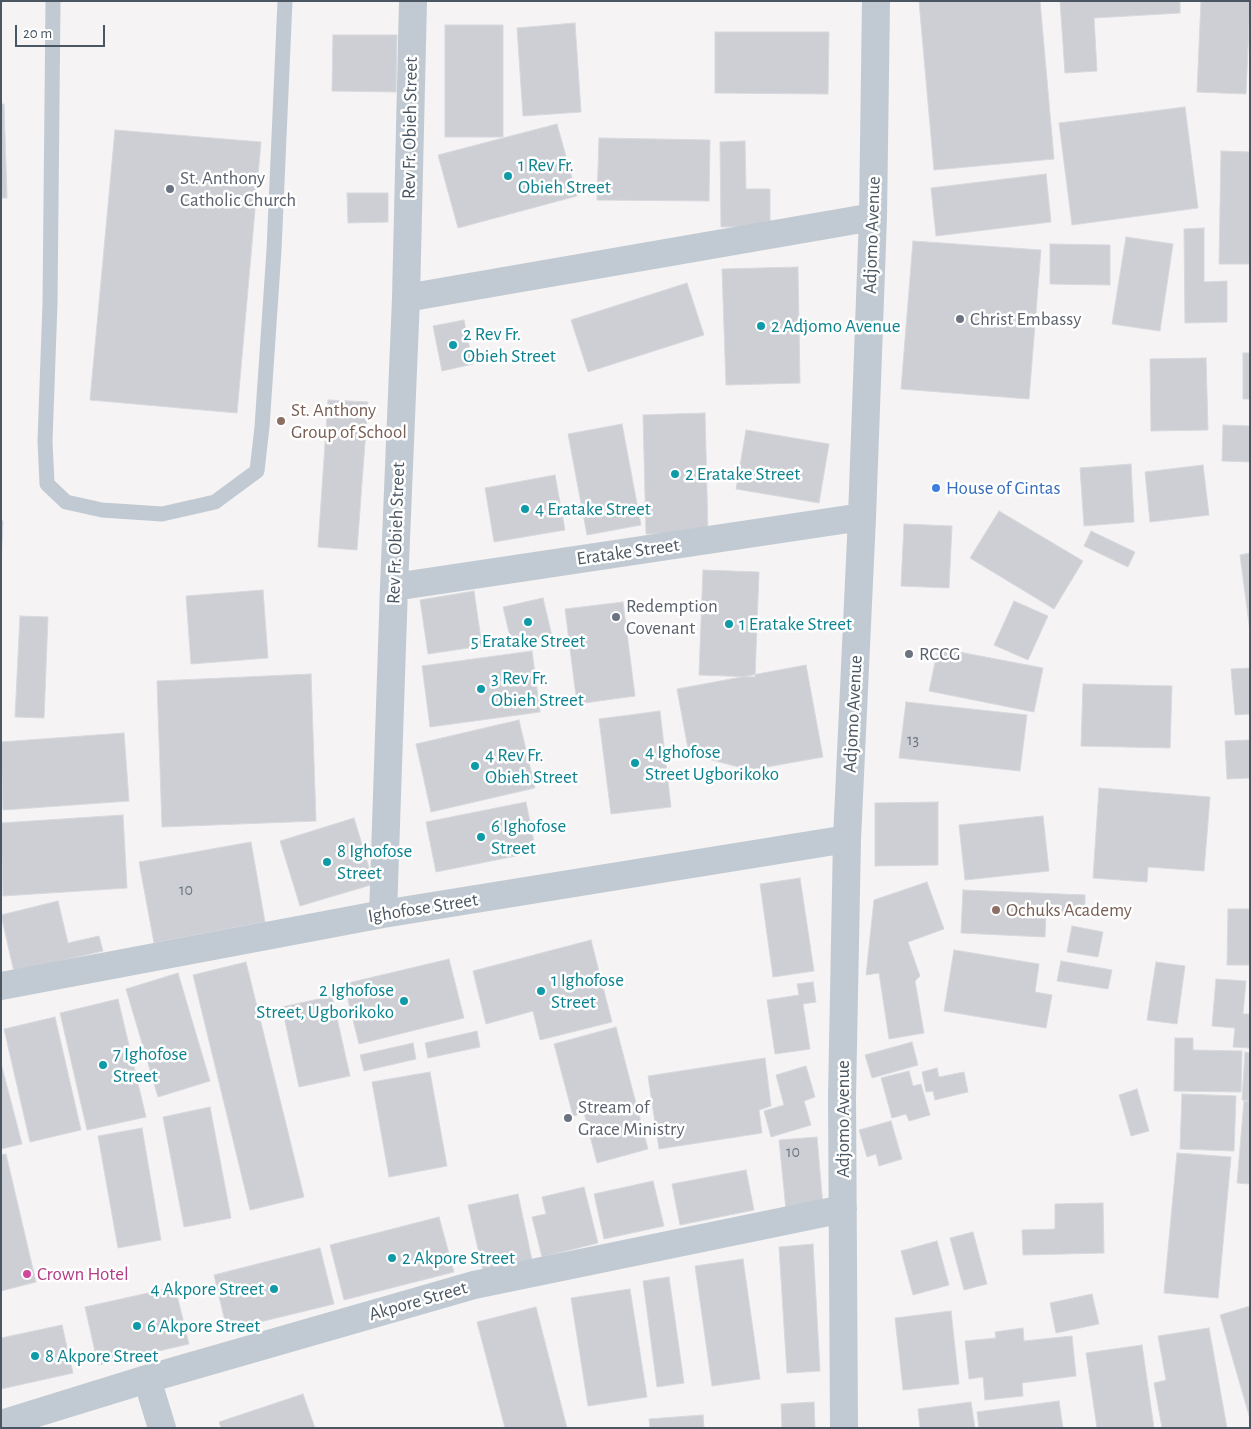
<!DOCTYPE html>
<style>
body{margin:0}
#map{position:relative;width:1251px;height:1429px;overflow:hidden;background:#f5f3f3;font-family:"Alegreya Sans",sans-serif}
canvas{display:block}
.frame{position:absolute;inset:0;border:2px solid #4a5661;pointer-events:none}
.scale{position:absolute;left:15px;top:25px;width:90px;height:22px;box-sizing:border-box;border:2px solid #4a5661;border-top:0;padding-left:6px;font-size:15px;line-height:18px;white-space:nowrap;color:#4a5661;-webkit-text-stroke:4px #fff;paint-order:stroke}
</style>
<div id="map">
<canvas width="1251" height="1429"></canvas>
<div class="frame"></div>
<div class="scale">20 m</div>
</div>
<script>
const context = document.querySelector('canvas').getContext('2d');
context.lineJoin = 'round';
function fill(path, color) {
  context.fillStyle = color;
  context.fill(path, 'evenodd');
}
function shape(rows) {
  const path = new Path2D();
  for (const r of rows) {
    path.moveTo(r[0], r[1]);
    for (let i = 2; i < r.length; i += 2) path.lineTo(r[i], r[i + 1]);
  }
  return path;
}
function strokePath(path, color, width, dash) {
  context.strokeStyle = color;
  context.lineWidth = width;
  context.lineCap = dash ? 'butt' : 'round';
  context.setLineDash(dash || []);
  context.stroke(path);
}
function drawText(font, color, halo, rows, align = 'center') {
  context.font = font + ' "Alegreya Sans",sans-serif';
  context.lineWidth = 5;
  context.setLineDash([]);
  context.textBaseline = 'middle';
  context.strokeStyle = halo;
  context.fillStyle = color;
  for (const [text, x, y, turn = 0] of rows) {
    context.save();
    context.translate(x, y);
    context.rotate((+turn || 0) * Math.PI / 180);
    context.textAlign = isNaN(turn) ? turn : align;
    if (halo) context.strokeText(text, 0, 0);
    context.fillText(text, 0, 0);
    context.restore();
  }
}
const building = shape([
 [919,1,1040,1,1054,159,934,170,919,1],
 [1060,1,1180,1,1180,13,1094,18,1097,71,1065,73,1060,1],
 [1201,1,1250,1,1246,94,1197,92,1201,1],
 [575,23,581,112,523,116,517,28,575,23],
 [445,25,503,25,503,137,445,137,445,25],
 [715,32,829,32,828,94,715,93,715,32],
 [333,35,397,35,396,92,332,91,333,35],
 [1,104,4,104,7,198,1,198,1,104],
 [1185,107,1198,208,1072,225,1059,123,1185,107],
 [557,124,577,196,458,228,438,155,557,124],
 [115,130,261,142,237,413,90,400,115,130],
 [599,138,710,140,709,201,597,200,599,138],
 [745,141,746,189,770,189,770,226,721,227,720,142,745,141],
 [1221,151,1250,152,1250,264,1219,264,1221,151],
 [1046,174,1051,222,936,236,931,188,1046,174],
 [347,193,388,193,388,222,348,223,347,193],
 [1204,228,1204,282,1227,281,1227,322,1185,323,1184,229,1204,228],
 [1126,237,1173,244,1160,331,1112,324,1126,237],
 [913,241,1041,250,1029,399,901,389,913,241],
 [1050,244,1110,245,1110,285,1050,284,1050,244],
 [798,267,800,383,726,385,722,269,798,267],
 [687,283,704,335,588,372,571,320,687,283],
 [464,320,473,364,442,371,433,326,464,320],
 [1243,353,1250,353,1250,399,1243,399,1243,353],
 [1206,358,1208,430,1151,431,1150,359,1206,358],
 [328,400,368,402,357,550,318,547,328,400],
 [705,413,708,533,646,534,643,415,705,413],
 [622,424,641,525,587,535,568,434,622,424],
 [1223,425,1250,426,1250,462,1222,461,1223,425],
 [746,430,829,444,819,503,736,489,746,430],
 [1131,464,1134,522,1084,526,1080,468,1131,464],
 [1203,465,1209,515,1150,522,1145,472,1203,465],
 [555,475,565,530,494,542,485,488,555,475],
 [999,511,1083,561,1054,609,970,558,999,511],
 [1,521,3,521,1,566,1,521],
 [904,524,952,526,949,588,901,586,904,524],
 [1091,531,1135,552,1128,567,1084,546,1091,531],
 [1250,553,1250,631,1240,555,1250,553],
 [703,570,759,572,755,677,699,675,703,570],
 [263,590,268,658,191,664,186,596,263,590],
 [474,591,482,646,428,654,420,600,474,591],
 [543,598,552,636,512,645,503,607,543,598],
 [1014,601,1048,616,1028,660,994,645,1014,601],
 [623,602,635,696,577,704,565,609,623,602],
 [20,616,48,617,44,718,15,717,20,616],
 [938,648,1043,668,1034,712,929,691,938,648],
 [532,651,540,712,430,727,422,666,532,651],
 [806,665,823,757,750,770,689,754,677,689,806,665],
 [1250,668,1250,714,1235,715,1231,669,1250,668],
 [311,674,316,821,162,827,157,681,311,674],
 [1083,684,1172,686,1170,748,1081,746,1083,684],
 [906,702,1027,715,1020,771,899,758,906,702],
 [660,711,671,807,611,814,599,719,660,711],
 [519,720,535,788,431,812,416,744,519,720],
 [124,733,129,801,3,810,1,742,124,733],
 [1250,740,1250,778,1227,779,1225,741,1250,740],
 [1099,788,1210,797,1204,871,1148,867,1147,882,1093,878,1099,788],
 [526,802,536,852,436,872,426,822,526,802],
 [938,802,938,865,875,866,875,803,938,802],
 [123,815,127,888,3,896,1,823,123,815],
 [1043,816,1049,871,965,880,959,825,1043,816],
 [354,818,374,884,300,906,280,841,354,818],
 [251,842,265,922,154,943,139,862,251,842],
 [800,878,814,971,773,977,760,884,800,878],
 [927,882,944,929,908,942,920,976,915,981,924,1033,889,1039,879,973,866,975,874,900,927,882],
 [963,890,1085,895,1085,915,1046,913,1045,937,961,933,963,890],
 [58,901,68,943,99,936,103,951,14,972,1,915,58,901],
 [1228,909,1250,909,1250,965,1227,965,1228,909],
 [1072,926,1103,932,1098,957,1067,952,1072,926],
 [591,940,612,1022,540,1040,533,1011,486,1024,473,971,591,940],
 [954,950,1039,964,1035,992,1052,995,1046,1028,944,1011,954,950],
 [449,959,464,1018,359,1044,344,984,449,959],
 [1061,961,1112,970,1108,989,1057,981,1061,961],
 [246,962,304,1197,250,1210,193,975,246,962],
 [1156,962,1185,966,1177,1024,1147,1020,1156,962],
 [178,973,210,1081,158,1097,126,989,178,973],
 [1216,979,1246,981,1243,1014,1250,1014,1250,1048,1233,1047,1235,1028,1212,1026,1216,979],
 [813,982,816,1002,803,1004,810,1049,775,1054,767,1000,799,995,797,984,813,982],
 [332,996,350,1076,299,1087,282,1007,332,996],
 [118,999,146,1117,87,1130,60,1013,118,999],
 [55,1017,81,1130,30,1142,4,1029,55,1017],
 [616,1027,648,1149,597,1163,584,1113,573,1116,554,1044,616,1027],
 [477,1031,480,1047,428,1058,425,1043,477,1031],
 [1175,1038,1193,1038,1193,1050,1242,1051,1241,1092,1174,1091,1175,1038],
 [912,1042,918,1065,872,1078,865,1055,912,1042],
 [413,1043,416,1059,364,1071,360,1055,413,1043],
 [1245,1052,1250,1053,1250,1101,1242,1100,1245,1052],
 [765,1058,771,1106,759,1110,762,1133,659,1149,648,1076,765,1058],
 [1,1063,22,1144,1,1149,1,1063],
 [806,1066,815,1097,804,1101,811,1125,771,1137,764,1111,784,1105,776,1075,806,1066],
 [937,1068,939,1077,964,1072,968,1092,935,1100,933,1091,926,1092,922,1072,937,1068],
 [909,1071,913,1086,921,1084,930,1115,909,1121,906,1114,892,1118,881,1078,909,1071],
 [430,1072,447,1166,389,1177,372,1082,430,1072],
 [1137,1089,1149,1131,1131,1136,1119,1095,1137,1089],
 [1182,1094,1236,1096,1234,1151,1180,1149,1182,1094],
 [1244,1101,1250,1101,1250,1184,1237,1183,1244,1101],
 [210,1107,231,1218,184,1227,163,1117,210,1107],
 [891,1121,902,1159,879,1166,876,1154,867,1157,859,1130,891,1121],
 [142,1128,161,1240,118,1248,98,1136,142,1128],
 [817,1137,823,1206,786,1210,779,1140,817,1137],
 [1177,1153,1231,1157,1218,1298,1164,1293,1177,1153],
 [6,1154,36,1282,1,1291,1,1155,6,1154],
 [746,1170,754,1210,680,1225,672,1184,746,1170],
 [653,1181,664,1226,604,1239,594,1194,653,1181],
 [584,1187,598,1243,542,1257,532,1217,546,1214,542,1197,584,1187],
 [518,1194,532,1260,483,1271,468,1205,518,1194],
 [1103,1203,1104,1253,1023,1255,1022,1230,1055,1229,1055,1204,1103,1203],
 [439,1217,454,1272,344,1300,330,1245,439,1217],
 [973,1232,987,1284,964,1290,950,1238,973,1232],
 [937,1241,949,1285,913,1295,901,1251,937,1241],
 [813,1244,820,1371,787,1373,779,1247,813,1244],
 [320,1248,334,1304,227,1330,214,1275,320,1248],
 [743,1259,760,1379,712,1386,695,1266,743,1259],
 [669,1277,684,1383,657,1387,643,1281,669,1277],
 [175,1287,189,1344,98,1365,85,1307,175,1287],
 [630,1289,647,1397,588,1406,571,1298,630,1289],
 [1092,1294,1099,1324,1056,1333,1050,1303,1092,1294],
 [1250,1306,1250,1419,1220,1315,1250,1306],
 [536,1307,567,1428,505,1428,477,1322,536,1307],
 [951,1311,959,1384,903,1390,895,1318,951,1311],
 [62,1325,73,1373,1,1389,1,1338,62,1325],
 [1023,1328,1024,1341,1072,1336,1076,1376,1022,1383,1023,1396,985,1400,983,1377,969,1379,965,1341,996,1338,995,1332,1023,1328],
 [1209,1328,1227,1428,1162,1428,1154,1383,1166,1380,1158,1336,1209,1328],
 [1142,1345,1154,1428,1097,1428,1086,1353,1142,1345],
 [303,1394,315,1428,221,1428,219,1422,303,1394],
 [1059,1401,1063,1428,979,1428,977,1412,1059,1401],
 [814,1402,815,1428,782,1428,781,1404,814,1402],
 [971,1402,975,1428,920,1428,918,1409,971,1402],
 [703,1415,704,1428,650,1428,649,1419,703,1415]
]);
fill(building, '#cdcfd5');
strokePath(building, '#d7d9de', 1);
strokePath(shape([
 [53,1,50,303,45,441,47,484,66,502,102,510,162,514,215,502,257,471,262,427,274,250,285,1]
]), '#c1cad2', 15);
strokePath(shape([
 [406,298,873,217],
 [394,587,862,517],
 [383,914,394,587,406,298,413,1],
 [1,986,383,914,847,839],
 [147,1379,162,1428],
 [1,1424,147,1379,474,1285,843,1209],
 [844,1428,842,1097,847,839,862,517,873,217,876,1]
]), '#c1cad2', 28);
for (const [x, y, r, color] of [
 [508,176,5,"#0f9aa8"],
 [170,189,5,"#6b7280"],
 [960,319,5,"#6b7280"],
 [761,326,5,"#0f9aa8"],
 [453,345,5,"#0f9aa8"],
 [281,421,5,"#8d6e63"],
 [675,474,5,"#0f9aa8"],
 [936,488,5,"#3f7fe0"],
 [525,509,5,"#0f9aa8"],
 [616,617,5,"#6b7280"],
 [528,622,5,"#0f9aa8"],
 [729,624,5,"#0f9aa8"],
 [909,654,5,"#6b7280"],
 [481,689,5,"#0f9aa8"],
 [635,763,5,"#0f9aa8"],
 [475,766,5,"#0f9aa8"],
 [481,837,5,"#0f9aa8"],
 [327,862,5,"#0f9aa8"],
 [996,910,5,"#8d6e63"],
 [541,991,5,"#0f9aa8"],
 [404,1001,5,"#0f9aa8"],
 [103,1065,5,"#0f9aa8"],
 [568,1118,5,"#6b7280"],
 [392,1258,5,"#0f9aa8"],
 [27,1274,5,"#d1479c"],
 [274,1289,5,"#0f9aa8"],
 [137,1326,5,"#0f9aa8"],
 [35,1356,5,"#0f9aa8"]
]) {
  const dot = new Path2D();
  dot.arc(x, y, r, 0, 2 * Math.PI);
  context.fillStyle = color;
  context.fill(dot);
  strokePath(dot, '#fff', 2);
}
drawText('16px', '#6b747e', null, [
 ["13",913,740],
 ["10",186,890],
 ["10",793,1152]
]);
drawText('19px', '#4a5661', '#fff', [
 ["Rev Fr. Obieh Street",410,128,-89],
 ["Adjomo Avenue",872,235,-88],
 ["Rev Fr. Obieh Street",396,533,-88],
 ["Eratake Street",628,552,-8],
 ["Adjomo Avenue",853,714,-87],
 ["Ighofose Street",423,908,-9],
 ["Adjomo Avenue",843,1119,-90],
 ["Akpore Street",418,1301,-16]
]);
drawText('19px', '#0d838f', '#fff', [
 ["1 Rev Fr.",518,165],
 ["Obieh Street",518,187],
 ["2 Adjomo Avenue",771,326],
 ["2 Rev Fr.",463,334],
 ["Obieh Street",463,356],
 ["2 Eratake Street",685,474],
 ["4 Eratake Street",535,509],
 ["1 Eratake Street",739,624],
 ["5 Eratake Street",528,641,"center"],
 ["3 Rev Fr.",491,678],
 ["Obieh Street",491,700],
 ["4 Ighofose",645,752],
 ["Street Ugborikoko",645,774],
 ["4 Rev Fr.",485,755],
 ["Obieh Street",485,777],
 ["6 Ighofose",491,826],
 ["Street",491,848],
 ["8 Ighofose",337,851],
 ["Street",337,873],
 ["1 Ighofose",551,980],
 ["Street",551,1002],
 ["2 Ighofose",394,990,"right"],
 ["Street, Ugborikoko",394,1012,"right"],
 ["7 Ighofose",113,1054],
 ["Street",113,1076],
 ["2 Akpore Street",402,1258],
 ["4 Akpore Street",264,1289,"right"],
 ["6 Akpore Street",147,1326],
 ["8 Akpore Street",45,1356]
], 'left');
drawText('19px', '#5b616d', '#fff', [
 ["St. Anthony",180,178],
 ["Catholic Church",180,200],
 ["Christ Embassy",970,319],
 ["Redemption",626,606],
 ["Covenant",626,628],
 ["RCCG",919,654],
 ["Stream of",578,1107],
 ["Grace Ministry",578,1129]
], 'left');
drawText('19px', '#785e54', '#fff', [
 ["St. Anthony",291,410],
 ["Group of School",291,432],
 ["Ochuks Academy",1006,910]
], 'left');
drawText('19px', '#366cbe', '#fff', [
 ["House of Cintas",946,488]
], 'left');
drawText('19px', '#b23c85', '#fff', [
 ["Crown Hotel",37,1274]
], 'left');
</script>
